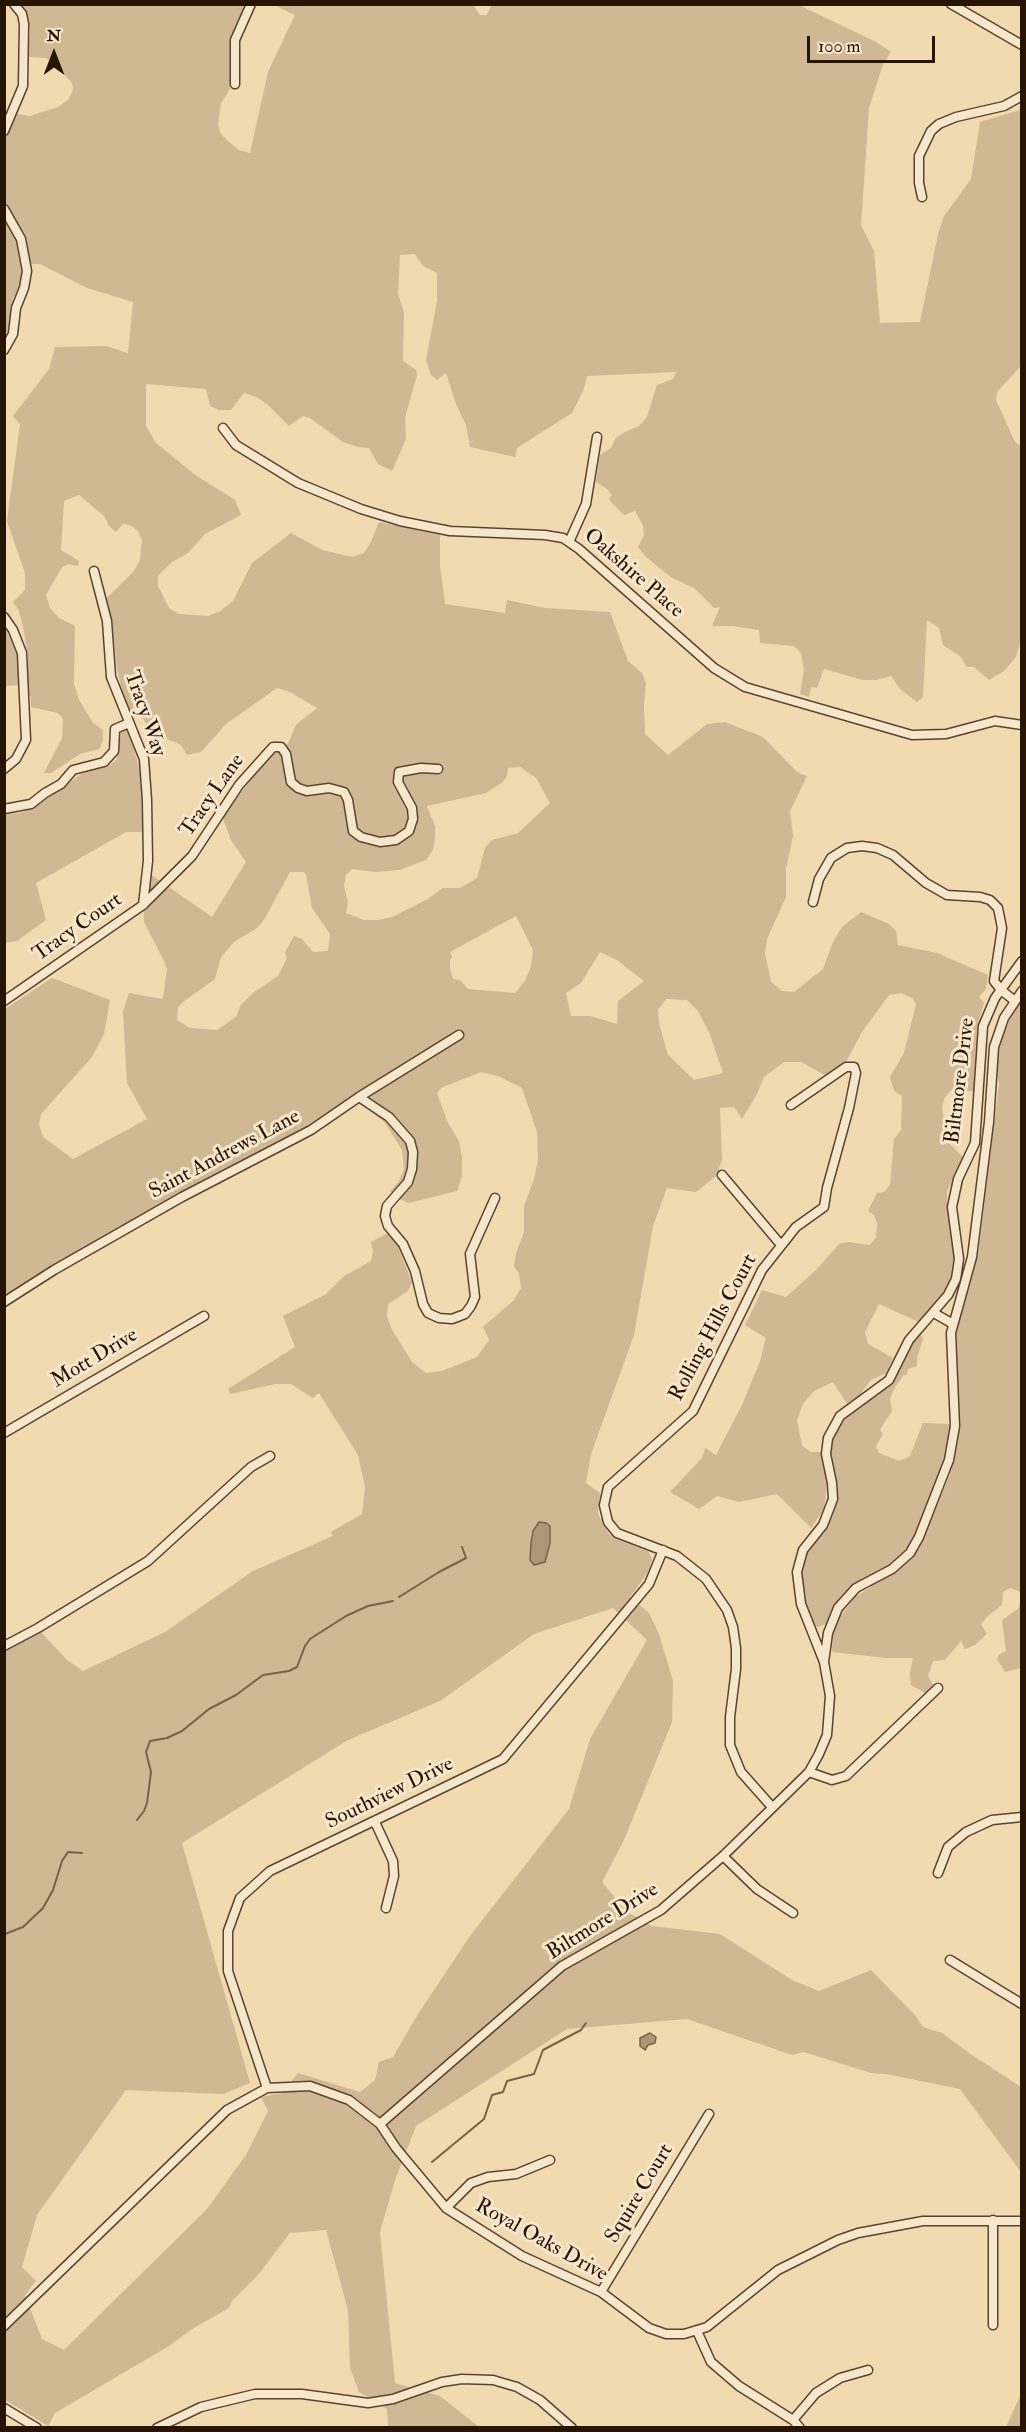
<!DOCTYPE html>
<style>
body{margin:0}
#map{position:relative;width:1026px;height:2432px;overflow:hidden;background:#f1d9b0;font-family:"IM FELL Double Pica",serif}
canvas{display:block}
.frame{position:absolute;inset:0;border:6px solid #281405;pointer-events:none}
.north{position:absolute;left:24px;top:24px;width:60px;height:60px;-webkit-text-stroke:4px #f6e6cc;paint-order:stroke;rotate:0deg;font-size:16px;font-weight:700;line-height:24px;text-align:center;color:#281405}
.north::after{content:'';display:block;margin:auto;width:21px;height:27px;background:#281405;clip-path:polygon(50% 0,100% 100%,50% 72%,0 100%)}
.scale{position:absolute;left:807px;top:36px;width:128px;height:27px;box-sizing:border-box;border:3px solid #281405;border-top:0;padding-left:8px;font-size:18px;line-height:21px;white-space:nowrap;color:#281405;-webkit-text-stroke:4px #f6e6cc;paint-order:stroke}
</style>
<div id="map">
<canvas width="1026" height="2432"></canvas>
<div class="frame"></div>
<div class="north">N</div>
<div class="scale">100 m</div>
</div>
<script>
const context = document.querySelector('canvas').getContext('2d');
context.lineJoin = 'round';
function fill(path, color) {
  context.fillStyle = color;
  context.fill(path, 'evenodd');
}
function shape(rows) {
  const path = new Path2D();
  for (const r of rows) {
    path.moveTo(r[0], r[1]);
    for (let i = 2; i < r.length; i += 2) path.lineTo(r[i], r[i + 1]);
  }
  return path;
}
function strokePath(path, color, width, dash) {
  context.strokeStyle = color;
  context.lineWidth = width;
  context.lineCap = dash ? 'butt' : 'round';
  context.setLineDash(dash || []);
  context.stroke(path);
}
function drawText(font, color, halo, rows, align = 'center') {
  context.font = font + ' "IM FELL Double Pica",serif';
  context.lineWidth = 6;
  context.setLineDash([]);
  context.textBaseline = 'middle';
  context.strokeStyle = halo;
  context.fillStyle = color;
  for (const [text, x, y, turn = 0] of rows) {
    context.save();
    context.translate(x, y);
    context.rotate((+turn || 0) * Math.PI / 180);
    context.textAlign = isNaN(turn) ? turn : align;
    if (halo) context.strokeText(text, 0, 0);
    context.fillText(text, 0, 0);
    context.restore();
  }
}
fill(shape([
 [492,4,799,5,876,42,891,52,883,64,869,108,861,225,874,251,880,323,920,322,938,234,944,216,971,179,980,122,1020,110,1021,113,1021,366,997,392,996,400,1015,442,1021,446,1021,639,1016,657,1004,671,989,680,974,667,967,667,960,656,943,645,939,628,927,620,923,697,917,702,900,689,891,676,877,680,863,680,824,669,817,688,811,687,809,697,800,694,804,670,801,653,794,646,760,643,759,630,732,626,712,626,720,607,714,608,694,588,672,578,646,557,638,547,644,535,643,525,635,511,624,515,611,502,609,498,612,495,607,489,596,482,600,455,611,448,616,438,623,433,639,426,647,417,657,385,673,379,676,372,587,376,583,391,572,413,517,448,515,457,470,447,466,425,456,404,446,373,437,380,431,375,426,360,437,301,437,273,423,266,415,254,400,255,398,294,404,313,403,361,416,370,417,375,405,418,406,439,392,471,378,464,369,448,358,447,343,442,310,418,303,416,289,426,267,404,256,397,244,393,231,410,219,410,210,406,206,389,146,384,146,426,156,443,194,474,235,500,241,515,205,534,188,553,172,562,158,576,158,586,169,608,179,614,208,616,219,612,233,601,252,563,291,533,322,550,352,557,364,553,370,544,379,522,440,535,440,566,445,604,505,613,507,600,545,608,610,612,628,661,642,673,646,683,644,706,645,734,668,755,707,724,725,722,763,737,798,773,807,776,790,811,793,836,786,869,786,897,767,939,765,953,771,982,782,991,794,992,823,969,833,942,842,927,861,912,889,924,896,931,898,945,937,953,988,975,986,989,979,997,984,1003,978,1023,975,1092,959,1089,950,1091,944,1099,942,1107,947,1141,965,1159,955,1173,947,1192,947,1204,956,1254,954,1274,942,1300,919,1322,879,1304,865,1332,868,1344,893,1358,886,1373,871,1380,856,1400,848,1405,833,1382,814,1391,803,1404,797,1420,802,1446,811,1452,823,1452,827,1485,824,1509,811,1528,777,1494,739,1502,717,1496,699,1509,670,1492,702,1458,705,1448,716,1455,742,1405,760,1361,766,1338,745,1325,762,1290,786,1297,816,1270,839,1244,849,1242,869,1245,876,1238,877,1223,874,1215,868,1211,877,1193,884,1192,890,1185,894,1139,901,1130,902,1096,894,1091,890,1077,904,1053,916,1004,912,998,901,993,889,995,862,1032,846,1062,825,1075,801,1062,784,1062,764,1077,756,1096,742,1119,734,1107,720,1108,722,1160,716,1176,696,1192,667,1188,653,1226,634,1335,591,1454,586,1483,600,1493,598,1514,609,1534,616,1539,649,1552,652,1559,648,1572,630,1597,649,1613,659,1634,673,1681,672,1722,624,1840,602,1882,627,1912,652,1926,720,1934,792,1980,819,1991,871,1970,914,2014,923,2027,942,2033,969,2053,1021,2087,1021,2172,960,2089,886,2074,871,2073,804,2052,792,2055,687,2019,567,2029,416,2126,395,2180,380,2232,395,2383,440,2396,479,2427,388,2427,387,2409,359,2392,350,2368,348,2310,326,2230,290,2233,259,2274,232,2301,229,2308,192,2329,169,2346,55,2413,48,2426,5,2400,5,1651,40,1631,66,1659,83,1671,165,1632,253,1571,333,1536,331,1532,362,1514,365,1487,358,1455,319,1393,313,1398,291,1384,275,1384,230,1394,228,1389,295,1347,283,1316,326,1294,344,1276,371,1261,373,1251,371,1242,388,1233,397,1245,412,1282,408,1291,388,1304,387,1316,392,1330,412,1362,426,1373,442,1371,477,1357,489,1340,483,1327,514,1300,521,1288,519,1273,514,1267,516,1253,524,1232,524,1206,534,1179,538,1160,537,1132,522,1088,498,1076,481,1072,441,1088,437,1093,448,1123,459,1141,462,1157,462,1176,457,1191,409,1203,399,1199,390,1191,399,1181,404,1169,402,1150,385,1123,364,1106,356,1095,308,1126,210,1176,5,1296,5,1009,52,978,110,1000,104,1034,92,1057,41,1114,39,1124,43,1137,73,1159,147,1119,127,1083,123,1012,129,993,163,999,167,969,164,961,144,922,143,877,153,876,212,917,246,862,231,840,223,819,225,813,263,765,274,753,288,744,296,725,317,708,290,692,277,688,226,724,201,752,187,755,181,745,151,732,140,713,131,716,122,692,116,664,114,637,106,599,134,571,140,560,142,540,138,531,130,525,123,524,116,532,109,526,104,516,79,495,64,501,61,550,79,561,78,566,68,564,62,567,46,595,50,608,59,618,75,626,74,684,79,700,93,723,103,730,103,741,99,749,80,754,51,773,44,773,62,738,63,719,58,713,31,707,31,696,28,696,28,656,23,626,19,611,13,602,25,590,25,573,7,521,20,424,13,416,49,369,55,347,106,346,128,353,133,302,87,288,40,264,24,264,21,287,13,298,11,329,5,341,4,144,8,129,17,114,30,116,58,107,68,100,73,90,72,83,55,64,46,58,28,57,30,29,28,19,20,5,246,5,230,38,230,89,221,103,218,125,221,134,228,141,239,150,250,153,268,72,295,15,274,5,473,5,480,15,487,15],
 [520,767,536,778,550,803,518,833,492,840,485,848,477,878,460,888,443,888,428,899,392,917,378,920,364,920,346,913,348,902,344,886,346,875,352,869,375,872,399,870,426,860,433,850,435,837,435,826,427,806,486,793,503,782,507,776,508,768],
 [290,872,304,872,306,875,312,908,330,934,328,951,313,952,302,939,294,936,285,952,287,958,278,976,253,993,240,1006,237,1016,217,1030,190,1028,177,1020,178,1007,184,1001,215,979,221,957,234,942,257,928,265,918],
 [516,916,533,950,531,967,525,981,515,993,468,989,460,980,453,979,450,969,450,960,452,957,450,952],
 [600,952,617,960,644,981,618,1001,617,1024,590,1016,571,1016,566,993,581,983],
 [666,999,687,1000,698,1011,709,1032,723,1073,694,1080,668,1055,659,1023,658,1010],
 [613,1608,647,1640,590,1739,569,1809,470,1936,418,2014,393,2057,379,2062,375,2080,360,2092,298,2073,282,2093,261,2097,268,2111,246,2155,207,2209,64,2350,42,2339,25,2295,36,2281,22,2267,37,2215,126,2090,223,2094,250,2083,182,1843,348,1740,440,1701,534,1634],
 [4,626,17,650,20,685,5,686],
 [126,730,130,734,142,779,143,832,126,832,36,883,46,920,17,941,5,943,5,814,19,813,32,809,47,795,62,788,81,774,111,764,117,759,121,732],
 [1021,998,1021,1592,1010,1588,1003,1592,1002,1605,989,1615,981,1624,987,1634,975,1645,965,1649,961,1641,945,1660,933,1661,928,1676,934,1686,929,1693,925,1693,911,1685,910,1673,913,1658,886,1658,832,1652,833,1634,839,1618,855,1597,871,1587,870,1585,896,1572,919,1549,950,1475,958,1443,959,1425,956,1331,979,1249,999,1083,997,1072,999,1041],
 [919,1330,923,1339,917,1358,917,1366,908,1369,907,1374,903,1376,895,1387,890,1399,892,1411,884,1423,880,1430,883,1434,876,1446,879,1453,899,1461,910,1456,923,1423,950,1424,950,1440,943,1464,919,1526,906,1552,889,1567,856,1584,841,1598,826,1624,818,1627,814,1626,805,1605,800,1578,803,1558,828,1525,836,1505,836,1485,830,1463,829,1444,839,1422,861,1404,879,1394,896,1375,913,1339],
 [1021,1599,1021,1668,1005,1672,997,1659,999,1655,1006,1651,1002,1620,1018,1609],
 [1021,2394,1021,2427,1006,2427]
]), '#cfb893');
const water = shape([
 [539,1522,546,1523,550,1526,550,1543,545,1562,534,1565,530,1560,531,1543,533,1531,539,1522],
 [650,2033,656,2037,655,2043,648,2045,645,2050,640,2046,640,2038,650,2033]
]);
fill(water, '#ad9676');
strokePath(water, '#786249', 1.5);
strokePath(shape([
 [399,1597,439,1572,466,1558,462,1547],
 [137,1820,144,1811,147,1803,151,1772,146,1752,150,1741,167,1738,182,1731,209,1709,236,1695,263,1675,289,1671,297,1667,305,1646,310,1639,346,1616,368,1606,393,1601],
 [5,1934,23,1927,43,1908,53,1890,62,1861,68,1852,82,1853],
 [432,2162,484,2119,492,2095,503,2092,507,2081,534,2074,543,2050,581,2030,586,2023]
]), '#786249', 2);
const minor = shape([
 [951,4,1022,45],
 [235,84,235,40,251,4],
 [4,131,23,86,24,24,22,14,14,4],
 [922,197,919,183,919,156,931,131,939,124,956,117,1004,106,1022,96],
 [4,209,21,239,27,271,24,288,16,308,13,334,4,350],
 [223,428,236,445,298,483,361,509,400,521,450,531,545,535,563,538,579,549,714,668,745,687,912,735,946,734,995,721,1022,725],
 [569,542,586,504,597,437],
 [94,571,107,621,111,677,144,759,147,800,148,861,143,905],
 [4,617,13,630,22,653,26,740,16,759,4,769],
 [4,809,31,804,45,793,61,784,73,770,104,762,114,751,115,729,129,723],
 [813,902,819,879,831,858,847,848,862,846,877,848,893,855,926,883,947,895,980,897,990,900,998,908,1002,928,994,981,1001,990,1015,1001],
 [4,1001,143,905,192,856,239,785,273,747,281,747,286,754,291,782,298,788,307,791,329,788,344,792,348,800,353,831,361,837,380,842,396,840,409,831,413,819,412,808,398,782,399,772,421,768,438,769],
 [359,1097,389,1117,410,1141,413,1152,412,1169,408,1182,387,1206,385,1216,388,1226,403,1244,415,1271,423,1304,428,1313,439,1318,452,1319,465,1314,471,1306,475,1297,470,1254,495,1198],
 [722,1175,781,1245],
 [4,1302,54,1270,182,1197,311,1130,359,1097,459,1035],
 [934,1313,953,1324],
 [4,1433,204,1316],
 [4,1646,38,1628,148,1561,251,1467,270,1456],
 [824,1662,828,1633,838,1608,856,1588,892,1569,910,1553,919,1537,949,1460,955,1426,951,1333,972,1257,989,1122,994,1047,1004,1018,1022,991],
 [809,1772,832,1780,846,1776,938,1688],
 [772,1807,741,1772,730,1745,730,1717,736,1669,736,1648,733,1627,727,1610,706,1579,677,1556,617,1533,608,1522,604,1505,608,1487,693,1411,762,1270,796,1227,824,1207,827,1188,849,1108,856,1073,854,1067,846,1067,791,1105],
 [375,1822,393,1861,394,1876,386,1908],
 [723,1856,757,1889,793,1913],
 [938,1873,948,1847,966,1832,992,1820,1022,1817],
 [950,1960,1022,2004],
 [267,2088,228,1971,228,1931,240,1898,270,1871,503,1759,649,1584,663,1550],
 [380,2124,562,1966,661,1910,723,1856,809,1772,819,1754,827,1735,830,1696,824,1662,801,1604,797,1572,803,1550,823,1525,833,1499,832,1483,826,1454,828,1438,840,1416,889,1380,909,1340,948,1295,956,1279,959,1259,952,1207,958,1179,975,1143,983,1026,995,998,1022,961],
 [446,2208,471,2183,488,2177,516,2174,550,2160],
 [601,2292,709,2114],
 [993,2325,993,2220],
 [4,2326,227,2110,267,2088,310,2086,349,2100,380,2124,396,2148,446,2208,522,2256,601,2292,649,2328,666,2334,684,2334,707,2327,778,2270,838,2240,858,2233,923,2221,1022,2221],
 [697,2331,711,2362,739,2386,793,2420,800,2428],
 [4,2408,37,2428],
 [793,2420,816,2393,840,2378,868,2370],
 [157,2428,201,2407,255,2394,302,2394,368,2403,393,2399,442,2382,462,2379,493,2380,517,2387,540,2400,572,2428]
]);
strokePath(minor, '#5a4530', 11);
strokePath(minor, '#f6e6cc', 8);
drawText('21px', '#281405', '#f6e6cc', [
 ["Oakshire Place",633,574,41],
 ["Tracy Way",144,714,71],
 ["Tracy Lane",213,796,-55],
 ["Tracy Court",78,928,-35],
 ["Biltmore Drive",961,1081,-83],
 ["Saint Andrews Lane",225,1155,-28],
 ["Rolling Hills Court",714,1328,-62],
 ["Mott Drive",95,1359,-31],
 ["Southview Drive",390,1794,-26],
 ["Biltmore Drive",603,1922,-32],
 ["Squire Court",640,2194,-59],
 ["Royal Oaks Drive",541,2241,29]
]);
</script>
